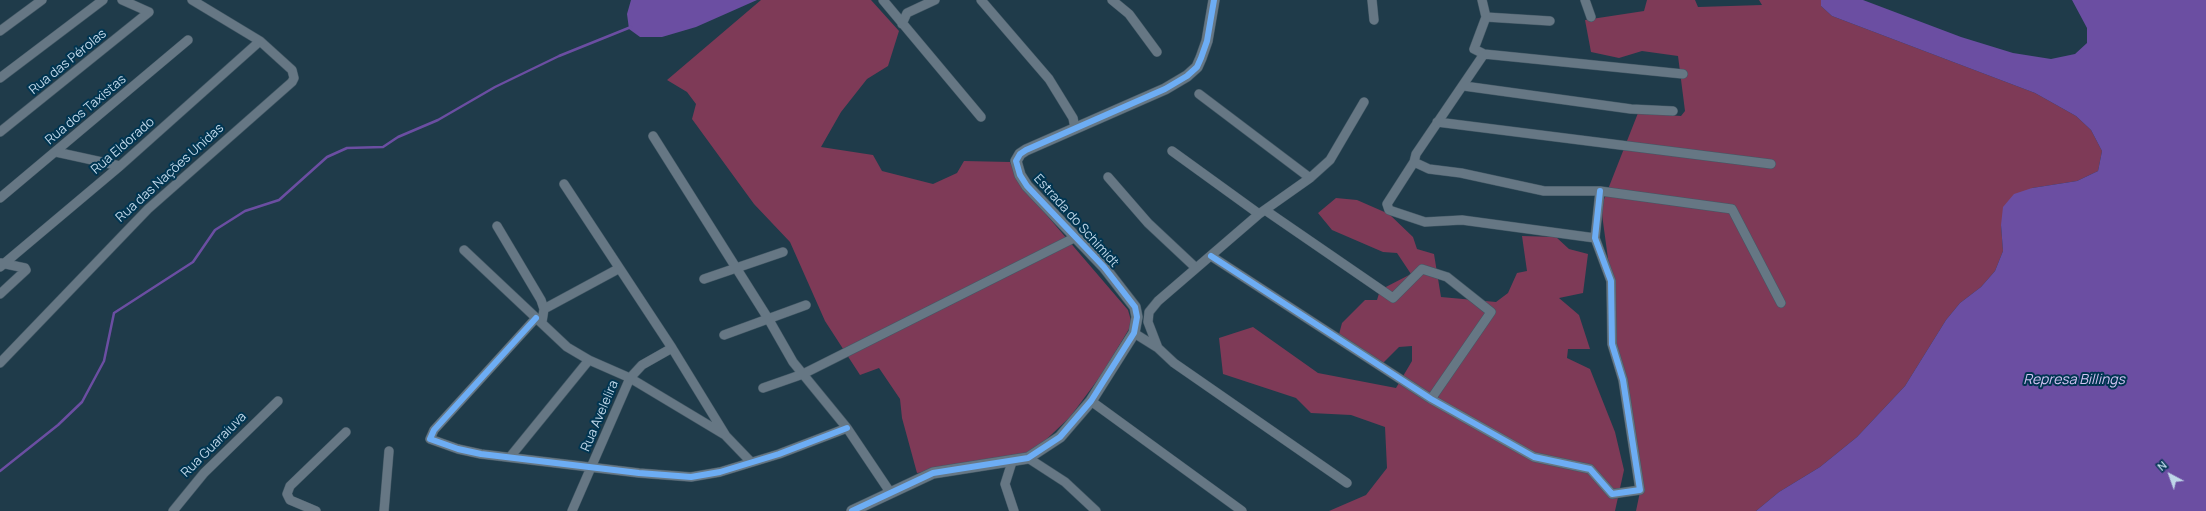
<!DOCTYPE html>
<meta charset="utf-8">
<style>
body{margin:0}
#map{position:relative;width:2206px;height:511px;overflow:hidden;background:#1f3b4a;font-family:Manrope,sans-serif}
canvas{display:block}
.north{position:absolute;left:2150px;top:455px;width:40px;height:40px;-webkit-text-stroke:3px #003551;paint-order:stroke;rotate:319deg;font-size:11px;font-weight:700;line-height:16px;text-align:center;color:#bfd7e9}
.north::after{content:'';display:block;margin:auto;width:14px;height:18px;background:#bfd7e9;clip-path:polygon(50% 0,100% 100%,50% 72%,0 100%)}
</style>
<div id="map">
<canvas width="2206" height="511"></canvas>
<div class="north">N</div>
</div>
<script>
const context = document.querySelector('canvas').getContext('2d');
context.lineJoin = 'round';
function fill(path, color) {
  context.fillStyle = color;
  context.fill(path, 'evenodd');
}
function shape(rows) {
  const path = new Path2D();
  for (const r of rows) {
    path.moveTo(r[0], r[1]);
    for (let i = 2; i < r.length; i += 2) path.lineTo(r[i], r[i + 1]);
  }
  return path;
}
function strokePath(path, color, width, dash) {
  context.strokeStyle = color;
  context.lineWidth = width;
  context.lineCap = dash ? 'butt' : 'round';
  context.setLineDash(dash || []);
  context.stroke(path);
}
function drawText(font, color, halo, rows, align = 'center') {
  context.font = font + ' Manrope,sans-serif';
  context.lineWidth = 4;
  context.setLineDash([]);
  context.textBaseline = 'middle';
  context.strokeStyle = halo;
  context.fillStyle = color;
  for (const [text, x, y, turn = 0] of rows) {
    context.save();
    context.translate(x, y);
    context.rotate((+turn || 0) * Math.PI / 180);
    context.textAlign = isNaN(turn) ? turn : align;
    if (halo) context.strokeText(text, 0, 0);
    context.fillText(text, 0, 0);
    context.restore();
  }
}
fill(shape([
 [761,0,871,0,899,31,888,66,867,79,841,112,821,147,873,155,882,171,933,184,957,173,964,161,1010,162,1020,184,1128,310,1132,324,1102,374,1070,417,1034,451,1011,461,917,473,902,418,900,399,879,368,860,375,825,321,790,242,754,204,692,119,696,104,687,92,667,80],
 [1647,0,1695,0,1698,7,1762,5,1759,0,1821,0,1821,6,1832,16,2035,93,2076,116,2091,130,2102,151,2098,171,2077,181,2032,188,2001,225,2003,251,1995,271,1981,287,1960,303,1946,320,1905,386,1857,437,1820,467,1779,492,1756,511,1636,511,1642,482,1612,344,1611,281,1601,207,1638,113,1681,116,1685,111,1678,56,1642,51,1619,58,1591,52,1585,20,1644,11],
 [1336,198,1357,200,1389,214,1413,237,1417,249,1434,254,1441,297,1496,302,1508,293,1517,273,1527,271,1522,236,1556,237,1569,249,1588,254,1583,293,1559,298,1579,315,1590,349,1568,349,1567,358,1590,369,1615,432,1624,470,1615,511,1329,511,1366,495,1387,468,1385,427,1351,415,1311,413,1296,398,1223,374,1219,338,1253,327,1318,373,1396,388,1412,361,1412,346,1399,347,1383,363,1338,338,1342,323,1365,300,1377,300,1380,290,1411,274,1397,253,1383,252,1332,230,1318,213]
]), '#7e3a57');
fill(shape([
 [631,0,757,0,696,27,662,37,640,37,629,29,627,14],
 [1821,0,1863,0,1961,37,2013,53,2051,59,2075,54,2087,43,2087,28,2072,0,2206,0,2206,511,1756,511,1779,492,1820,467,1857,437,1905,386,1946,320,1960,303,1981,287,1995,271,2003,251,2001,225,2003,207,2014,194,2032,188,2077,181,2098,171,2102,151,2091,130,2076,116,2035,93,1832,16,1821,6]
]), '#6b4ea2');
strokePath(shape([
 [0,471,58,425,82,402,104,361,114,313,193,262,215,230,245,211,279,200,327,157,347,148,383,147,398,137,438,120,495,87,559,56,631,27]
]), '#6b4ea2', 2.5);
const minor = shape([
 [883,0,981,117],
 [981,0,1049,79,1073,118,1075,128],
 [1112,0,1129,14,1157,52],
 [1372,0,1374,20],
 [1482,0,1486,17,1474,49,1484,54,1683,74],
 [1585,0,1591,17],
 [1486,17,1550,21],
 [902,24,907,13,935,0],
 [0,31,42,0],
 [1484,54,1416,154,1414,162,1387,204,1389,210,1425,222,1462,220,1595,238],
 [0,78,103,0],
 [1464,86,1631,109,1673,111],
 [1437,122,1771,164],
 [0,132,149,12,122,0],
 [653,136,769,320,793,362,847,428,890,492],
 [1172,151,1259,214],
 [56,152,120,166],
 [1414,162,1429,169,1461,173,1544,191,1600,191,1732,209,1781,303],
 [1108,177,1148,223,1196,268],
 [1310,178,1330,160,1364,102],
 [564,184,672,348,726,436,751,462],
 [0,198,188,40],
 [1265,210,1393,298,1422,269,1447,277,1491,312,1431,399],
 [497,226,541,300,544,309,542,322],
 [464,250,567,347,589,360,630,378,725,435],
 [1211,256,1431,399,1534,457,1590,469,1612,494,1640,490,1623,380,1612,344,1611,281,1595,238,1600,191],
 [0,267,120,166,260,41],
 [704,279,783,252],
 [0,294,26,270,25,268,1,263],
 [544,309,618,269],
 [536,318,434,430,430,439,458,449,481,454,639,473,691,477,720,472,779,454,847,428],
 [1134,333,1158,348,1174,363,1347,483],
 [724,335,806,305],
 [1158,348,1148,322,1149,312,1158,301,1259,214,1310,178,1199,94],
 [0,363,148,209,292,82,294,78,292,70,260,41,192,0],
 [763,388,803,374,1076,237],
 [1091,401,1242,511],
 [510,457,589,360],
 [1028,458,1065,482,1096,511],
 [1012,462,1005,484,1014,511],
 [173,511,204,473,278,401],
 [316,511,290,500,287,494,290,486,346,432],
 [384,511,389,451],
 [572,511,630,378,642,365,672,348]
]);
const tertiary = shape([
 [852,511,933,473,1028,458,1060,437,1091,401,1134,333,1137,317,1135,307,1104,267,1027,186,1020,175,1016,161,1020,154,1026,150,1165,89,1187,76,1197,67,1201,58,1207,41,1214,0]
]);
strokePath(minor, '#435865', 10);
strokePath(tertiary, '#435865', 12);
strokePath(minor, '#667784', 9);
strokePath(tertiary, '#667784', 11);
strokePath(shape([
 [1211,256,1431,399,1534,457,1590,469,1612,494,1640,490,1623,380,1612,344,1611,281,1595,238,1600,191],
 [536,318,434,430,430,439,458,449,481,454,639,473,691,477,720,472,779,454,847,428],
 [852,511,933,473,1028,458,1060,437,1091,401,1134,333,1137,317,1135,307,1104,267,1027,186,1020,175,1016,161,1020,154,1026,150,1165,89,1187,76,1197,67,1201,58,1207,41,1214,0]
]), '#6dadf4', 6);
drawText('13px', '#bfd7e9', '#003551', [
 ["Rua das Pérolas",68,62,-39],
 ["Rua dos Taxistas",86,110,-40],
 ["Rua Eldorado",123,146,-41],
 ["Rua das Nações Unidas",170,173,-42],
 ["Estrada do Schimidt",1076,221,48],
 ["Rua Avelelira",600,416,-67],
 ["Rua Guaraiuva",214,445,-45]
]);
drawText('italic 14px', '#d2c3f3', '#003551', [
 ["Represa Billings",2074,380]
]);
</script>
